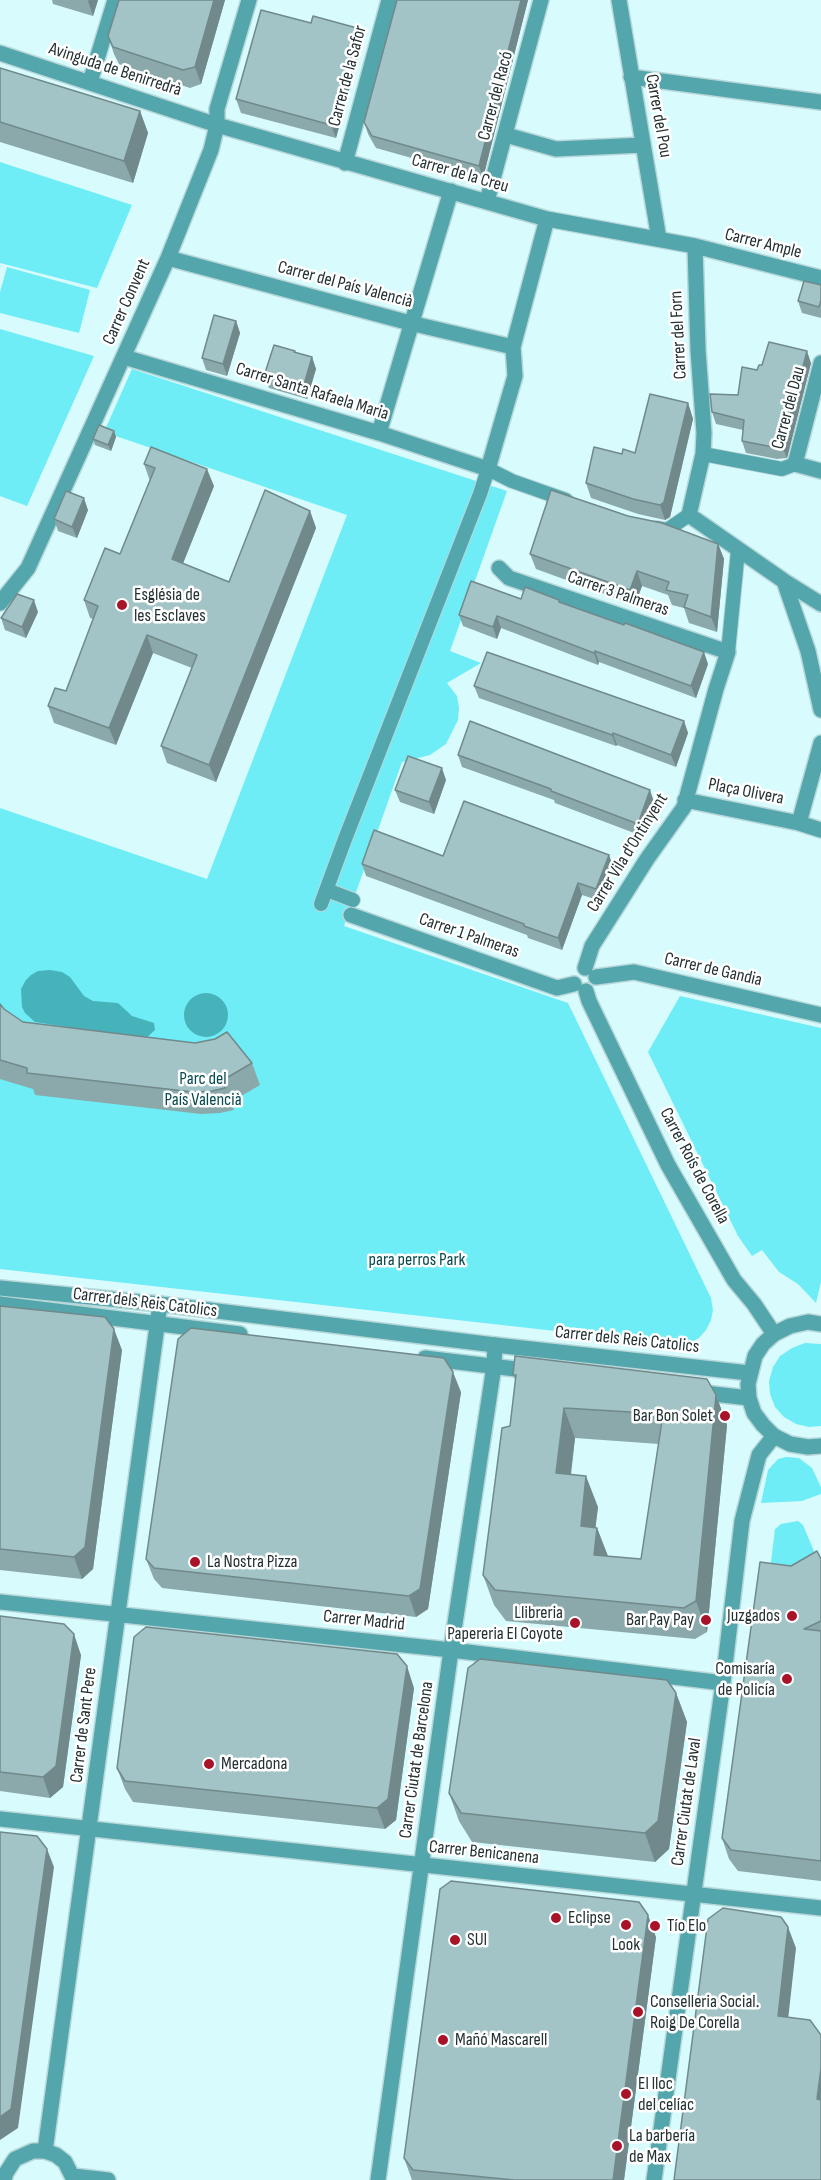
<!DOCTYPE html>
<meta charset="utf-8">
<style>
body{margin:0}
canvas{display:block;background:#d8fbfe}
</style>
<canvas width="821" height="2180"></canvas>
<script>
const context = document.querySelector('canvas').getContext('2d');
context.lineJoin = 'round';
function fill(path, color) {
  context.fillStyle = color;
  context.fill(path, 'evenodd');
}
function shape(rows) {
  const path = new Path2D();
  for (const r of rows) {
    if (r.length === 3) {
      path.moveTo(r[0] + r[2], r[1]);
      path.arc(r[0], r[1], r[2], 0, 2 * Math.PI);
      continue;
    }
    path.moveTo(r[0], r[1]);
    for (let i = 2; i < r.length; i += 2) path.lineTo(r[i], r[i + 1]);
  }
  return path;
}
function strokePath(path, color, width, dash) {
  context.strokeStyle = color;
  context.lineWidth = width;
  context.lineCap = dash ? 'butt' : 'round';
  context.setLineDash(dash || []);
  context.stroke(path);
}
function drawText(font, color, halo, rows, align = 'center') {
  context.font = font + ' "Sofia Sans Condensed",sans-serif';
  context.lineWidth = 5;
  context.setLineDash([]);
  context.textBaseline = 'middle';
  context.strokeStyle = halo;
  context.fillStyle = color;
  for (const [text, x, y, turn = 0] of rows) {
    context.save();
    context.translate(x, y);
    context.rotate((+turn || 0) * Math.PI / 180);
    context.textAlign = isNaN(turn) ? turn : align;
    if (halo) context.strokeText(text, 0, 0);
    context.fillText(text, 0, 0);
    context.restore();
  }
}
fill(shape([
 [0,162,132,205,97,288,0,263],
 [7,267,90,290,79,333,0,313,0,292],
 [0,329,94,356,27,506,0,496],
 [132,369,507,491,450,651,481,663,447,683,457,696,459,708,458,720,446,744,430,755,402,762,344,926,568,1003,711,1298,713,1310,711,1320,706,1330,699,1338,688,1344,672,1344,0,1269,0,808,207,879,347,515,104,432],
 [680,996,821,1028,821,1282,816,1303,798,1284,779,1272,762,1250,752,1256,738,1236,648,1052],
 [805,1343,821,1344,821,1426,809,1427,796,1424,784,1417,775,1407,770,1394,769,1381,773,1367,780,1356,792,1348],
 [786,1457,799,1458,812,1468,821,1487,821,1494,802,1501,761,1503,768,1470,778,1459],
 [798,1521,803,1525,819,1563,770,1570,775,1529,781,1524]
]), '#6eedf7');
fill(shape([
 [50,970,62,972,70,977,84,996,93,1001,118,1003,132,1016,154,1023,155,1030,145,1039,35,1022,25,1013,22,1007,21,989,26,980,31,975,38,971],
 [206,1015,22]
]), '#46b2ba');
const pedestrian = shape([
 [703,454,782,469,795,464],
 [656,528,667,530,689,515],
 [728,652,738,550],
 [327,890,353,900],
 [321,904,345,839,480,494,488,469,512,481,566,500]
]);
const minor = shape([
 [619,0,659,239],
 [0,53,217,125,547,219,695,246,821,278],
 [631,77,821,102],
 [90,82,115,0],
 [506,135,556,149,643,145],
 [345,163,389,0],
 [487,201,541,0],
 [695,246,698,350,704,433,703,454,689,515,784,581,821,604],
 [168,258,410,323,513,347],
 [124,357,379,433,488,469,515,376,513,347,547,219],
 [821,363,795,464,821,471],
 [379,433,451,191],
 [499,568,509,578,728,652,716,689,684,807,647,859,592,946,585,968],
 [784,581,808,651,821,710],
 [0,603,28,568,168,258,211,150,217,125,217,109,249,0],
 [685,800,799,823,821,830],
 [799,823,821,743],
 [351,915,557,988,574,984],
 [596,977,634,972,821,1015],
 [586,991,589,1001,668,1165,734,1280,754,1304,774,1334],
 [0,1602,451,1650,723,1683],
 [0,1819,821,1908],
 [45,2151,160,1304],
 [378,2180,451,1650,494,1366,495,1345],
 [654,2180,723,1683,742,1521,759,1455,774,1436]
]);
const tertiary = shape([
 [0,1288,160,1304,495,1345,749,1373],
 [0,1304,240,1334],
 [821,1324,808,1322,790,1326,774,1334,763,1344,755,1356,748,1384,749,1398,754,1413,763,1425,774,1436,790,1444,808,1447,821,1446],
 [425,1358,532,1371],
 [696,1392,749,1398],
 [73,2176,108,2180],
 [4,2180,6,2173,15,2159,33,2151,45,2151,56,2155,65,2162,74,2180]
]);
strokePath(pedestrian, '#b8d7d9', 16);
strokePath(minor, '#b8d7d9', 18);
strokePath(tertiary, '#b8d7d9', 18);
strokePath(pedestrian, '#52a6ac', 14);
strokePath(minor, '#52a6ac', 15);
strokePath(tertiary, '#52a6ac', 15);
fill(shape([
 [52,0,98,0,93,16,53,4],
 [119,0,225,0,201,84,190,88,119,64,114,54,108,36],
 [397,0,528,0,483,178,376,148,368,134,364,122],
 [357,28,362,42,336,138,241,113,236,99],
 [0,68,140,111,148,133,133,183,0,142],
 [821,285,821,318,802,313,798,301],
 [236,321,240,333,227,376,206,370,202,358],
 [295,351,295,353,312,357,316,369,307,399,269,388,264,376],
 [811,363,787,458,777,459,746,453,742,441,743,430,716,424,712,412,738,395,757,370],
 [688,403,693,419,670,517,665,520,638,514,591,498,586,483,622,454,635,453],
 [114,431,116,437,111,451,95,445,93,439],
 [144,464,214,486,183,563,229,582,310,511,316,528,216,782,167,763,161,746,192,668,153,653,116,745,54,723,48,706,66,691,93,619,90,618,84,600,120,554,150,481],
 [88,510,77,538,58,531,54,519],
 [628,516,718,544,724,559,717,632,689,623,684,608,672,605,668,595,642,586,635,605,536,569,530,554],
 [560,602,708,664,696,698,599,662,598,665,501,628,497,639,463,626,459,615],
 [38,612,26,638,5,630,1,618],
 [474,686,684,721,688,733,676,767,617,745,616,746,479,698],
 [458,755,654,802,642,836,555,803,554,800,462,767],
 [446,780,434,814,400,802,395,790],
 [609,855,613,867,601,901,582,895,562,950,528,938,527,935,366,876,362,864,443,856],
 [0,1004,4,1009,23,1022,252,1063,260,1085,231,1102,234,1110,220,1113,201,1114,35,1095,33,1089,3,1080,0,1079],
 [0,1306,122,1350,93,1569,82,1579,0,1570],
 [513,1375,716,1395,727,1425,707,1632,695,1639,506,1621,494,1605,483,1575,510,1426,516,1382],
 [575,1438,659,1444,641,1559,608,1556,597,1528,595,1528,598,1507,571,1475],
 [461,1392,428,1609,416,1617,162,1588,154,1579,146,1559],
 [821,1559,821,1881,738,1871,729,1859,722,1838,791,1566],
 [0,1616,81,1655,63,1787,50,1798,0,1791],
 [414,1688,396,1820,385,1829,133,1802,125,1789,117,1768],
 [676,1693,687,1722,669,1849,655,1862,472,1842,459,1821,449,1793],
 [656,1937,624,2180,412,2180,404,2158]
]), '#8ba9aa');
fill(shape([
 [89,0,98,0,93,16,88,1],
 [214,0,225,0,201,84,195,67],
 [521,0,528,0,483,178,479,166],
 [357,28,362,42,336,138,331,125],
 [140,111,148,133,133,183,124,161],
 [236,321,240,333,227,376,223,364],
 [807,351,811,363,787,458,782,446],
 [312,357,316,369,307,399,303,388],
 [688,403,693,419,670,517,665,520,660,505],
 [114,431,116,437,111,451,108,445],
 [207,469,214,486,178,576,172,559],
 [84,498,88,510,77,538,72,527],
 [310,511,316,528,216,782,209,765],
 [718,544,724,559,717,632,711,617],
 [637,571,642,586,635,605,630,590],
 [34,600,38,612,26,638,22,627],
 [497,616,501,628,497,639,493,627],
 [147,635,153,653,116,745,109,728],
 [595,651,599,662,598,665,594,653],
 [704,652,708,664,696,698,691,686],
 [684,721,688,733,676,767,671,755],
 [613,733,617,745,616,746,612,735],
 [442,768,446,780,434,814,429,802],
 [650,790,654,802,642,836,638,824],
 [609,855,613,867,601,901,596,889],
 [578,883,582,895,562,950,558,938],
 [114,1329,122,1350,93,1569,82,1579,74,1557],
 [453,1372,461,1392,428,1609,416,1617,409,1596],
 [716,1395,727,1425,707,1632,696,1601],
 [564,1408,575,1438,567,1504,556,1473],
 [586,1476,598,1507,592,1557,581,1526],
 [597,1528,609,1559,594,1555],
 [74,1634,81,1655,63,1787,50,1798,43,1777],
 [407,1666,414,1688,396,1820,385,1829,377,1808],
 [676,1693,687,1722,669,1849,655,1862,645,1833],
 [47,1849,54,1867,18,2128,0,2140,0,2117],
 [648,1915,656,1937,624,2180,613,2180],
 [788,1927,796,1948,786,2038,778,2016],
 [821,2068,821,2111,817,2099]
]), '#71898b');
const building = shape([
 [119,0,214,0,195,67,183,70,113,47,108,36,119,0],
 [397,0,521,0,479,166,372,136,364,122,397,0],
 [261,10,311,23,313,16,357,28,331,125,236,99,261,10],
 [0,68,140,111,124,161,0,122,0,68],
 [804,281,821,285,821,300,819,307,798,301,804,281],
 [214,315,236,321,223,364,202,358,214,315],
 [769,342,807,351,782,446,773,447,742,441,744,420,712,412,710,394,738,395,742,367,757,370,759,365,762,365,769,342],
 [274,345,295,351,294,352,312,357,303,388,264,376,274,345],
 [650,394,688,403,664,502,660,505,633,499,586,483,594,447,622,454,623,449,635,453,650,394],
 [99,425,114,431,108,445,93,439,99,425],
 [151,447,207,469,172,559,229,582,265,490,310,511,209,765,161,746,197,655,147,635,109,728,48,706,55,688,66,691,98,606,84,600,105,548,120,554,155,468,144,464,151,447],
 [551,490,628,516,662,523,718,544,711,617,684,607,688,595,666,590,669,582,637,571,630,590,530,554,551,490],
 [66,491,84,498,72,527,54,519,66,491],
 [471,581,521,599,525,587,559,600,559,602,624,625,625,623,704,652,691,686,595,651,594,653,497,616,493,627,459,615,471,581],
 [17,594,34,600,22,627,1,618,17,594],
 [487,652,684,721,671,755,613,733,612,735,474,686,487,652],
 [470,721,650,790,638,824,551,791,551,789,458,755,470,721],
 [408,756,442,768,429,802,395,790,408,756],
 [464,801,609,855,596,889,578,883,558,938,524,926,524,924,362,864,374,830,443,856,464,801],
 [0,1004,4,1009,23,1022,195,1043,215,1039,227,1032,252,1063,223,1080,225,1088,212,1091,193,1092,27,1073,27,1068,0,1060,0,1004],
 [0,1306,105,1317,114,1329,85,1547,74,1557,0,1549,0,1306],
 [191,1328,444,1358,453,1372,420,1589,409,1596,154,1568,146,1559,178,1339,191,1328],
 [515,1356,707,1379,716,1395,696,1601,684,1608,495,1590,483,1575,502,1428,510,1426,516,1375,513,1375,515,1356],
 [564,1408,663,1414,641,1559,594,1555,597,1528,581,1526,586,1476,556,1473,564,1408],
 [817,1551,821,1559,821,1621,804,1629,821,1631,821,1861,731,1850,722,1838,760,1562,791,1566,817,1551],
 [0,1616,64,1624,74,1634,56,1766,43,1777,0,1772,0,1616],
 [146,1627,397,1654,407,1666,388,1799,377,1808,125,1781,117,1768,134,1637,146,1627],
 [480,1659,667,1680,676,1693,658,1821,645,1833,461,1813,449,1793,468,1668,480,1659],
 [0,1832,37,1836,47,1849,11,2109,0,2117,0,1832],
 [451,1881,639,1902,648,1915,613,2180,514,2180,413,2170,404,2158,440,1889,451,1881],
 [723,1908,781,1917,788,1927,778,2016,810,2020,821,2035,821,2068,817,2099,821,2100,821,2180,674,2180,708,1919,723,1908]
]);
fill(building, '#a2c4c6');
strokePath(building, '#71898b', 1.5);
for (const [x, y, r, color] of [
 [122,605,6,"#a91329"],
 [725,1416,6,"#a91329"],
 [195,1562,6,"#a91329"],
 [792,1616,6,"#a91329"],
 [706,1620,6,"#a91329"],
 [575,1623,6,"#a91329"],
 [787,1679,6,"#a91329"],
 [209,1764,6,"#a91329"],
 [556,1918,6,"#a91329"],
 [626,1925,6,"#a91329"],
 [655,1926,6,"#a91329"],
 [455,1940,6,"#a91329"],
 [638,2012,6,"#a91329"],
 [443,2040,6,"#a91329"],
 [626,2094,6,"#a91329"],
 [617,2146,6,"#a91329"]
]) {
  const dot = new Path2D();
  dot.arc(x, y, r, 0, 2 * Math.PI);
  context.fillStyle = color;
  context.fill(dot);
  strokePath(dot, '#fff', 2);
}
drawText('18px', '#243133', '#fff', [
 ["Avinguda de Benirredrà",115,70,18],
 ["Carrer de la Safor",348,76,-75],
 ["Carrer del Racó",496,96,-75],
 ["Carrer del Pou",658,116,80],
 ["Carrer de la Creu",460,174,16],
 ["Carrer Ample",763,244,14],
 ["Carrer del País Valencià",345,285,15],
 ["Carrer Convent",127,302,-66],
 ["Carrer del Forn",679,335,-93],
 ["Carrer Santa Rafaela Maria",312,392,17],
 ["Carrer del Dau",789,408,-75],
 ["Carrer 3 Palmeras",618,594,19],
 ["Plaça Olivera",746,792,11],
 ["Carrer Vila d'Ontinyent",628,853,-58],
 ["Carrer 1 Palmeras",469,936,19],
 ["Carrer de Gandia",713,970,13],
 ["Carrer Roís de Corella",694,1166,62],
 ["Carrer dels Reis Catolics",145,1303,7],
 ["Carrer dels Reis Catolics",627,1340,6],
 ["Carrer Madrid",364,1621,6],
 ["Carrer de Sant Pere",84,1725,-83],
 ["Carrer Ciutat de Barcelona",417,1760,-82],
 ["Carrer Ciutat de Laval",687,1802,-82],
 ["Carrer Benicanena",484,1853,6]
]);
drawText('18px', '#243133', '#fff', [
 ["Església de",134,595],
 ["les Esclaves",134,616],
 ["Bar Bon Solet",713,1416,"right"],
 ["La Nostra Pizza",207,1562],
 ["Llibreria",563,1613,"right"],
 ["Papereria El Coyote",563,1634,"right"],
 ["Juzgados",780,1616,"right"],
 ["Bar Pay Pay",694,1620,"right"],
 ["Comisaría",775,1669,"right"],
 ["de Policía",775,1690,"right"],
 ["Mercadona",221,1764],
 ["Eclipse",568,1918],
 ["Tío Elo",667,1926],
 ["SUI",467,1940],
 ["Look",626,1945,"center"],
 ["Conselleria Social.",650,2002],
 ["Roig De Corella",650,2023],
 ["Mañó Mascarell",455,2040],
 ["El lloc",638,2084],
 ["del celíac",638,2105],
 ["La barbería",629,2136],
 ["de Max",629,2157]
], 'left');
drawText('18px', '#074a4f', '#fff', [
 ["Parc del",203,1079],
 ["País Valencià",203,1100],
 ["para perros Park",417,1260]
]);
</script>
